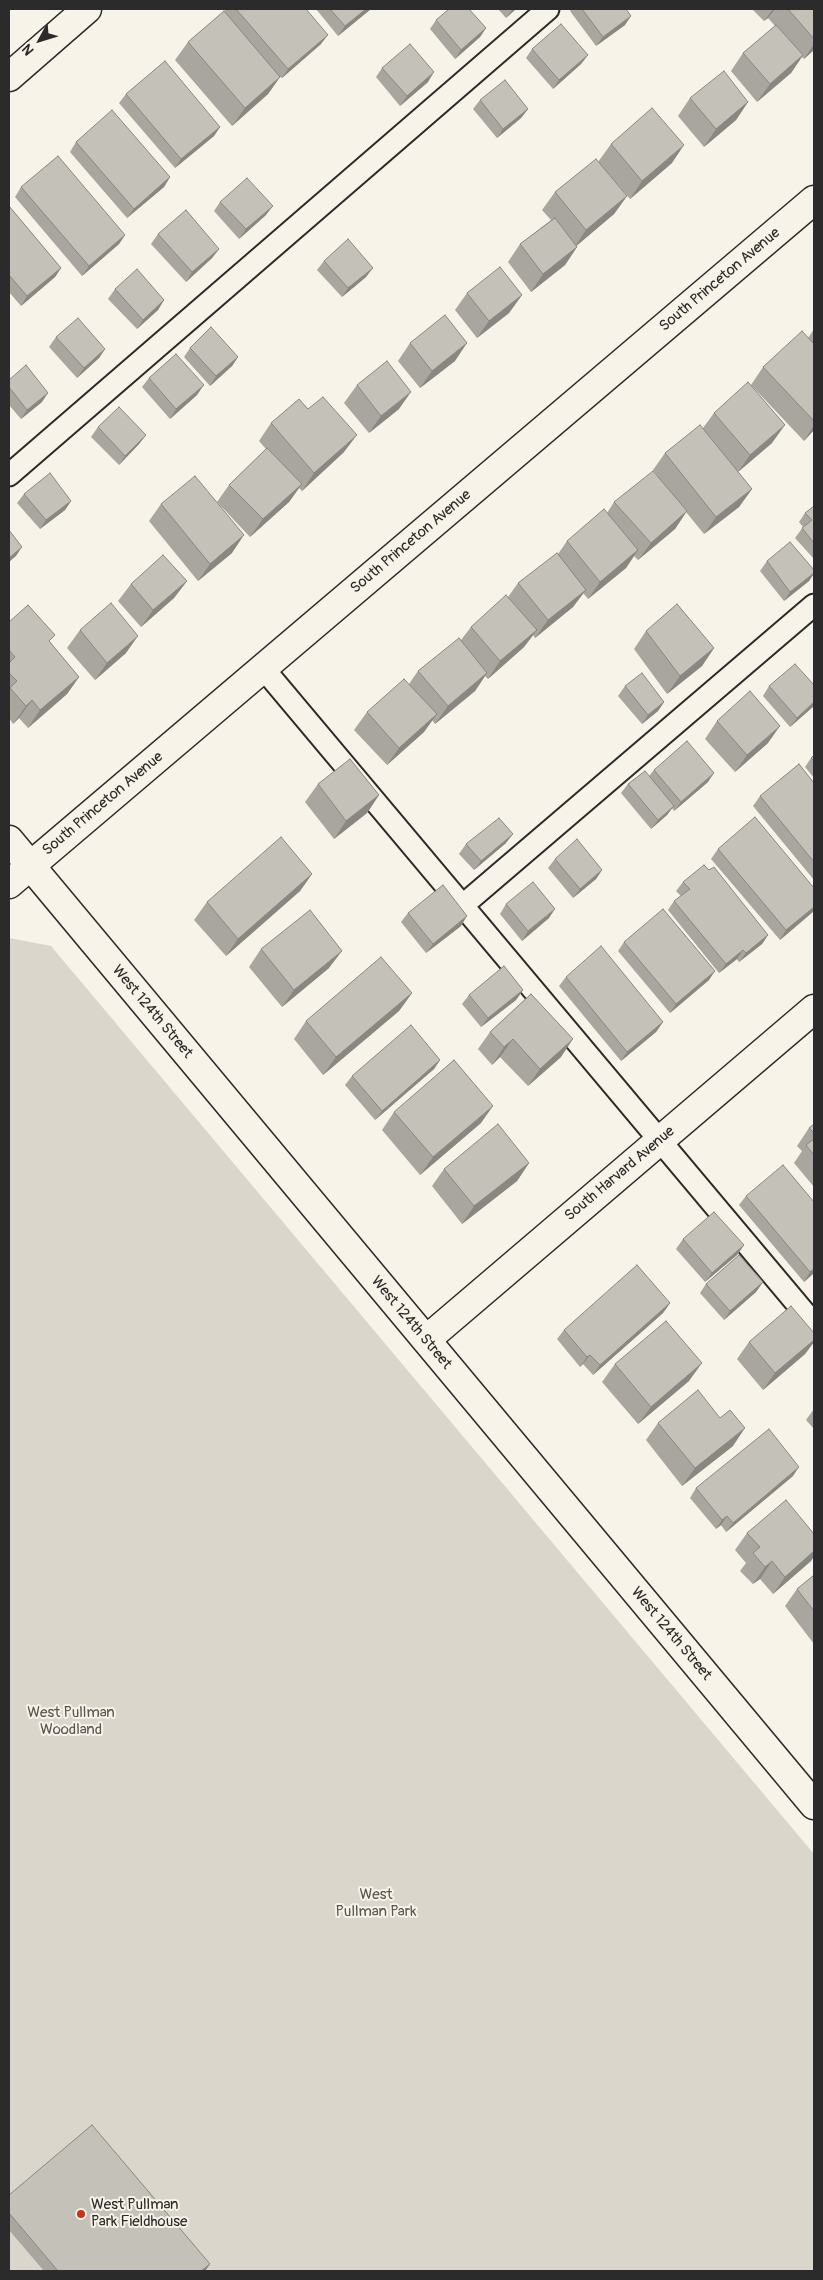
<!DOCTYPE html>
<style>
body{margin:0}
#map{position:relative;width:823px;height:2280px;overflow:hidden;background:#f7f3e8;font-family:Pangolin,sans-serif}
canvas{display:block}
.frame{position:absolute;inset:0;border:10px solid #2b2b2b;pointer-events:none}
.north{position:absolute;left:15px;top:15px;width:50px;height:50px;-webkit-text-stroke:4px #f7f3e8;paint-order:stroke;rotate:231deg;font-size:14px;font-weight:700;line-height:20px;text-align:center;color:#2b2b2b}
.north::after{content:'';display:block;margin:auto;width:18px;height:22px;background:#2b2b2b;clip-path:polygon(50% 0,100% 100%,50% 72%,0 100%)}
</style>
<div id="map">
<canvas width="823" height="2280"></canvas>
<div class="frame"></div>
<div class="north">N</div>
</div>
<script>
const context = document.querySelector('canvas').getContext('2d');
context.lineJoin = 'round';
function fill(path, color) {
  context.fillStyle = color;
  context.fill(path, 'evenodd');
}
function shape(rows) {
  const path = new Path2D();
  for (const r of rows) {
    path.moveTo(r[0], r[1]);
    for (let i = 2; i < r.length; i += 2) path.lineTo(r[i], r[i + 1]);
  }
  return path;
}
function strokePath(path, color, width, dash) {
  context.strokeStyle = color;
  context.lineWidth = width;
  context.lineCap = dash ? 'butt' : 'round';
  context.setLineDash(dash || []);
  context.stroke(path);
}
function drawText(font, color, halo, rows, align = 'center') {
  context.font = font + ' Pangolin,sans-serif';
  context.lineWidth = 4;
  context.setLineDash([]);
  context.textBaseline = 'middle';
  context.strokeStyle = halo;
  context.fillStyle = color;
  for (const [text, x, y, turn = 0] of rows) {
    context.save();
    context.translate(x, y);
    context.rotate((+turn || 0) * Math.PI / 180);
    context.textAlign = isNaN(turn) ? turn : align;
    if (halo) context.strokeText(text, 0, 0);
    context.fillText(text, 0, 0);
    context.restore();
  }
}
fill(shape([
 [9,938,51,946,814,1854,814,2271,9,2271]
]), '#dad6cc');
const service = shape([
 [9,475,548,9],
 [263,668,814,1324],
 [462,906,814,605]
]);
const minor = shape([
 [9,77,87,9],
 [9,840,814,1805],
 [9,884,814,200],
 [426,1340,814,1009]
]);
strokePath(service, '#2b2b2b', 25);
strokePath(minor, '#2b2b2b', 31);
strokePath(service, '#f7f3e8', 21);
strokePath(minor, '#f7f3e8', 28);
fill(shape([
 [226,9,306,9,321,44,282,78,280,77,268,94,232,126,175,60,188,42,224,12],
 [316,9,371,9,338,36],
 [498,9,516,9,506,18],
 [571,9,626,9,625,25,596,46,570,11],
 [753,9,814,9,814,50,804,59,802,57,791,73,757,102,731,71,743,53,775,26,768,18,764,21,753,10],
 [436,20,486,28,480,37,455,59,430,29],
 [532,49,588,55,581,64,553,89,526,58],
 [382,68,428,82,400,106,376,77],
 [126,94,220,127,214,136,175,168,119,103],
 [690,98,748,102,736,120,704,147,678,116],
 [480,100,528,109,521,118,497,138,473,109],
 [76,142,170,177,164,187,127,218,70,152],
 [611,144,672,163,630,199,602,166,627,196,614,214,576,246,577,247,565,265,531,292,508,262,520,244,551,220,542,210,555,192,598,162],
 [21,187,125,235,119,244,82,276,15,197],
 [220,202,266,215,239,239,214,211],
 [9,206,61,268,55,277,21,306,9,292],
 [158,234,219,249,212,258,186,282,151,244],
 [324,261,366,277,342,297,317,270],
 [115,289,164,300,158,310,137,329,108,299],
 [467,293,522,295,509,313,477,338,455,310],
 [814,329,814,430,804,441,752,386,772,443,738,472,752,489,739,507,704,534,686,512,675,529,638,560,634,556,626,568,588,599,583,593,573,607,535,638,533,635,524,647,488,679,485,676,475,691,435,724,432,720,424,732,387,765,354,730,367,712,409,684,418,671,461,640,471,627,508,597,518,583,558,554,567,541,607,513,614,502,665,486,653,470,665,453,703,428,714,413,751,385,763,367,808,338],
 [56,337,105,349,99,358,77,378,49,347],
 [410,343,455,361,420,388,398,361],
 [190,348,238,357,232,366,210,386,184,357],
 [149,378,197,395,170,419,142,387],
 [9,380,42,402,21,419,9,405],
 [357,385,399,409,369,433,344,403],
 [271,423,344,452,302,491,299,488,289,502,250,537,217,502,229,485,266,449,259,441],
 [98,427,146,435,139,444,119,465,91,437],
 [24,494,71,501,65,510,40,529,17,503],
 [161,504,232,553,198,581,149,521],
 [814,506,814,559,795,538,803,527,799,522,805,513],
 [767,561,814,570,814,574,809,581,784,601,760,571],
 [187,581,174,598,141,627,118,601,131,584],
 [9,622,50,642,79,677,67,694,28,728,19,718,13,724,9,718],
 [80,630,126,653,95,680,67,648],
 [646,631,714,648,702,666,667,694,634,649],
 [625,686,664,702,658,711,642,724,618,696],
 [769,686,814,706,790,727,763,696],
 [717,721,768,743,735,772,705,739],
 [814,755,814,778,805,767,811,758],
 [654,770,708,782,674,811,672,808,667,815,651,829,621,793,628,784,649,776],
 [814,783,814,880,753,806,760,796],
 [318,784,379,795,367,813,334,839,305,802],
 [506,843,474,870,459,854,466,844],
 [718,849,814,888,814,911,780,940,711,859],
 [555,859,602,870,596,879,573,898,548,868],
 [312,874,300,891,226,956,194,920,207,902],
 [683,882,768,935,762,944,739,962,737,959,719,973,668,910,674,901,681,896,676,891],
 [506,904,549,918,522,941,500,914],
 [408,913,461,926,426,953,401,922],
 [624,942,709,980,670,1013,618,951],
 [261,949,329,968,282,1007,249,967],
 [566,977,663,1022,656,1032,621,1061,559,986],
 [523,990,516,1000,481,1027,462,1004,469,995],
 [412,993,399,1011,323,1075,294,1039,306,1021],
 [531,994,561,1057,528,1086,500,1057,492,1065,478,1049,490,1032],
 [440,1060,434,1069,375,1120,345,1085,352,1076],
 [394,1112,481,1123,420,1175,382,1130],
 [814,1124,814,1187,794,1163,802,1151,797,1146,809,1128],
 [529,1163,517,1181,462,1224,432,1186,444,1169],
 [746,1196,814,1273,804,1282,739,1205],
 [683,1239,744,1245,737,1255,705,1282,676,1249],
 [763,1282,756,1292,724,1320,700,1293,706,1284],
 [670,1303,663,1313,593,1375,583,1364,580,1367,557,1339,564,1330],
 [814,1333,814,1342,805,1354,763,1390,737,1359,749,1342],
 [615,1364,689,1381,638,1424,602,1382],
 [814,1409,814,1429,806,1420],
 [658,1423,733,1446,682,1486,646,1440],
 [793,1476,726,1532,721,1525,716,1529,690,1498,696,1488],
 [747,1533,814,1534,814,1556,811,1561,773,1594,760,1579,753,1584,740,1571,746,1563,735,1550],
 [814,1575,814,1644,785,1606,797,1589],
 [9,2195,210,2264,205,2271,44,2271,9,2230]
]), '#a9a69f');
fill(shape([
 [366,9,371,9,338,36,345,26],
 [513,9,516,9,506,18],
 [773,9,775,9,768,18,764,21],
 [631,16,625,25,596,46,603,37],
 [486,28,480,37,455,59,461,50],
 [328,35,321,44,282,78,288,69],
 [814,44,814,50,804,59],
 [588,55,581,64,553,89,559,80],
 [803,55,791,73,757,102,770,84],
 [434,72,428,82,400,106,407,96],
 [280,77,268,94,232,126,245,108],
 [748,102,736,120,704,147,716,129],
 [528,109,521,118,497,138,503,129],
 [220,127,214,136,175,168,181,159],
 [684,145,672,163,630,199,642,181],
 [170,177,164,187,127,218,134,209],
 [627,196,614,214,574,248,586,230],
 [273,206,266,215,239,239,246,229],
 [125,235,119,244,82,276,89,266],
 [577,247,565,265,531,292,543,274],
 [219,249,212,258,186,282,192,272],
 [61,268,55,277,21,306,27,296],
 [373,268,366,277,342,297,348,288],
 [522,295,509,313,477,338,489,321],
 [164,300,158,310,137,329,143,320],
 [467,343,455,361,420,388,432,371],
 [105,349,99,358,77,378,84,368],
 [238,357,232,366,210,386,216,376],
 [204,385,197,395,170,419,176,409],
 [411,392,399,409,369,433,381,416],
 [48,393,42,402,21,419,27,410],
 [785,425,772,443,738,472,750,455],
 [814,425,814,430,804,441],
 [146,435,139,444,119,465,125,456],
 [357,435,344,452,302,491,314,473],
 [302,484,289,502,250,537,263,519],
 [752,489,739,507,704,534,716,517],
 [71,501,65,510,40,529,46,520],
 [687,511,675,529,638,560,651,543],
 [244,535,232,553,198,581,210,564],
 [22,547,16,556,9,562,9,558],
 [638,550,626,568,588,599,600,582],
 [814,573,809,581,784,601,790,592],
 [187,581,174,598,141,627,153,610],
 [586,590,573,607,535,638,548,620],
 [537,630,524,647,488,679,500,661],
 [138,636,126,653,95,680,107,663],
 [714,648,702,666,667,694,680,676],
 [487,673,475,691,435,724,448,706],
 [79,677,67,694,28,728,40,710],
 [32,700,19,718,13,724,26,706],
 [664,702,658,711,642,724,648,715],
 [814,702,814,706,790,727,797,718],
 [437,714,424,732,387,765,399,748],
 [780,726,768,743,735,772,747,755],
 [714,773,708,782,674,811,681,802],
 [379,795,367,813,334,839,346,821],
 [674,806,667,815,651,829,658,820],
 [513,834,506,843,474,870,481,861],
 [602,870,596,879,573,898,580,889],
 [312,874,300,891,226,956,238,939],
 [814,907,814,911,780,940,786,930],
 [555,909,549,918,522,941,528,931],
 [467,916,461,926,426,953,433,944],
 [768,935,762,944,739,962,746,953],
 [743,950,737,959,719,973,726,964],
 [342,951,329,968,282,1007,294,990],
 [715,971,709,980,670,1013,676,1004],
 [523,990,516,1000,481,1027,488,1018],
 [412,993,399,1011,323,1075,336,1057],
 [663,1022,656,1032,621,1061,627,1052],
 [513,1039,500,1057,492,1065,504,1047],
 [573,1039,561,1057,528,1086,540,1069],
 [440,1060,434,1069,375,1120,382,1111],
 [493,1106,481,1123,420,1175,433,1157],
 [529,1163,517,1181,462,1224,474,1206],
 [744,1245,737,1255,705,1282,712,1273],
 [814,1269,814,1273,804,1282,810,1272],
 [763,1282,756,1292,724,1320,730,1311],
 [670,1303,663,1313,593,1375,600,1365],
 [814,1340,814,1342,805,1354,763,1390,775,1373],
 [590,1355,583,1364,580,1367,587,1357],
 [702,1363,689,1381,638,1424,651,1407],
 [745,1428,733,1446,682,1486,695,1468],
 [799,1467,793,1476,726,1532,733,1523],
 [727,1516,721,1525,716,1529,722,1520],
 [814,1551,814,1556,811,1561,773,1594,785,1577],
 [772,1561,760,1579,753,1584,765,1567],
 [210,2264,205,2271,201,2271]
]), '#898782');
const building = shape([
 [236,9,306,9,328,35,288,69,236,9],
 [330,9,366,9,345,26,330,9],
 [449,9,469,9,486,28,461,50,436,20,449,9],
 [582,9,626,9,631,16,603,37,582,9],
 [788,9,814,9,814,39,788,9],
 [224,11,280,77,245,108,188,42,224,11],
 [561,24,588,55,559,80,532,49,561,24],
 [776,25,803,55,770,84,743,53,776,25],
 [410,44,434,72,407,96,382,68,410,44],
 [165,61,220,127,181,159,126,94,165,61],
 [724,71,748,102,716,129,690,98,724,71],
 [505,80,528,109,503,129,480,100,505,80],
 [652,108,684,145,642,181,611,144,652,108],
 [112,110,170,177,134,209,76,142,112,110],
 [58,156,125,235,89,266,21,187,58,156],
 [596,159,627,196,586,230,555,192,596,159],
 [247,178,273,206,246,229,220,202,247,178],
 [9,206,61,268,27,296,9,275,9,206],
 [186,210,219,249,192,272,158,234,186,210],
 [555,218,577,247,543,274,520,244,555,218],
 [348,239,373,268,348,288,324,261,348,239],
 [500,267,522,295,489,321,467,293,500,267],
 [137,269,164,300,143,320,115,289,137,269],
 [445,315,467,343,432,371,410,343,445,315],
 [78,318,105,349,84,368,56,337,78,318],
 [211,327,238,357,216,376,190,348,211,327],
 [802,331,814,344,814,421,763,367,802,331],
 [176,354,204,385,176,409,149,378,176,354],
 [387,361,411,392,381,416,357,385,387,361],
 [26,365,48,393,27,410,9,387,9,380,26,365],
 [748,382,785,425,750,455,714,413,748,382],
 [323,397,357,435,314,473,271,423,299,399,308,409,323,397],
 [119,407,146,435,125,456,98,427,119,407],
 [700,425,752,489,716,517,665,453,700,425],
 [267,448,302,484,263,519,229,485,267,448],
 [653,471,687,511,651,543,614,502,653,471],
 [50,473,71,501,46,520,24,494,50,473],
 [195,476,244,535,210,564,161,504,195,476],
 [814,506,814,543,802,528,812,520,805,513,814,506],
 [604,509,638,550,600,582,567,541,604,509],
 [9,530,22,547,9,558,9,530],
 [790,542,814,570,814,573,790,592,767,561,790,542],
 [557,553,586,590,548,620,518,583,557,553],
 [163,555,187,581,153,610,131,584,163,555],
 [506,595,537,630,500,661,471,627,506,595],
 [111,603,138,636,107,663,80,630,111,603],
 [677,604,714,648,680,676,646,631,677,604],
 [28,605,55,635,49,641,79,677,40,710,32,700,26,706,10,688,17,681,9,673,9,663,15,657,9,650,9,622,28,605],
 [459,638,487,673,448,706,418,671,459,638],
 [795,664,814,685,814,702,797,718,769,686,795,664],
 [642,673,664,702,648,715,625,686,642,673],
 [404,679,437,714,399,748,367,712,404,679],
 [750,691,780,726,747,755,717,721,750,691],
 [687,741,714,773,681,802,654,770,687,741],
 [814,755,814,761,811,758,814,755],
 [350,759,379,795,346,821,318,784,350,759],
 [799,764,814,783,814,862,760,796,799,764],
 [645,771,674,806,658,820,628,784,645,771],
 [755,817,814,888,814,907,786,930,718,849,755,817],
 [499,818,513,834,481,861,466,844,499,818],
 [281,837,312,874,238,939,207,902,281,837],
 [577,839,602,870,580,889,555,859,577,839],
 [704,865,709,870,714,867,768,935,746,953,743,950,726,964,674,901,690,889,683,882,704,865],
 [533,882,555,909,528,931,506,904,533,882],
 [443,885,467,916,433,944,408,913,443,885],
 [663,909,715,971,676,1004,624,942,663,909],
 [310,910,342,951,294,990,261,949,310,910],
 [601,946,663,1022,627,1052,566,977,601,946],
 [381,957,412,993,336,1057,306,1021,381,957],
 [504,966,523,990,488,1018,469,995,504,966],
 [531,994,573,1039,540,1069,513,1039,504,1047,490,1032,531,994],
 [411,1025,440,1060,382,1111,352,1076,411,1025],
 [454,1060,493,1106,433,1157,394,1112,454,1060],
 [498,1124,529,1163,474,1206,444,1169,498,1124],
 [814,1124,814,1133,809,1128,814,1124],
 [814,1139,814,1155,806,1145,814,1139],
 [783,1165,814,1202,814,1269,810,1272,746,1196,783,1165],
 [714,1212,744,1245,712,1273,683,1239,714,1212],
 [739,1255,763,1282,730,1311,706,1284,739,1255],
 [637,1265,670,1303,600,1365,590,1355,587,1357,564,1330,637,1265],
 [791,1306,814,1333,814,1340,775,1373,749,1342,791,1306],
 [666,1321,702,1363,651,1407,615,1364,666,1321],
 [698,1390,720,1418,730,1410,745,1428,695,1468,658,1423,698,1390],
 [769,1429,799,1467,733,1523,727,1516,722,1520,696,1488,769,1429],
 [786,1500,814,1534,814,1551,785,1577,772,1561,765,1567,753,1553,760,1547,747,1533,786,1500],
 [814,1575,814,1611,797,1589,814,1575],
 [92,2125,210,2264,201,2271,58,2271,9,2213,9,2195,92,2125]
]);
fill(building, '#c4c1b9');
strokePath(building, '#898782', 1);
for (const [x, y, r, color] of [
 [81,2214,5,"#c8321e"]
]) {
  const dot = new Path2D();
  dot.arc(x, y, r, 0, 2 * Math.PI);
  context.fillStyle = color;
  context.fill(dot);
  strokePath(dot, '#f7f3e8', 2);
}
drawText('15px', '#2b2b2b', '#f7f3e8', [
 ["South Princeton Avenue",720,280,-40],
 ["South Princeton Avenue",411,542,-40],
 ["South Princeton Avenue",103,804,-40],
 ["West 124th Street",152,1012,50],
 ["South Harvard Avenue",620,1174,-40],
 ["West 124th Street",411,1323,50],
 ["West 124th Street",671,1634,50]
]);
drawText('15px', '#575653', '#f7f3e8', [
 ["West Pullman",71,1713],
 ["Woodland",71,1730],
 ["West",376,1895],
 ["Pullman Park",376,1912]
]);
drawText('15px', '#2b2b2b', '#f7f3e8', [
 ["West Pullman",91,2205],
 ["Park Fieldhouse",91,2222]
], 'left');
</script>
